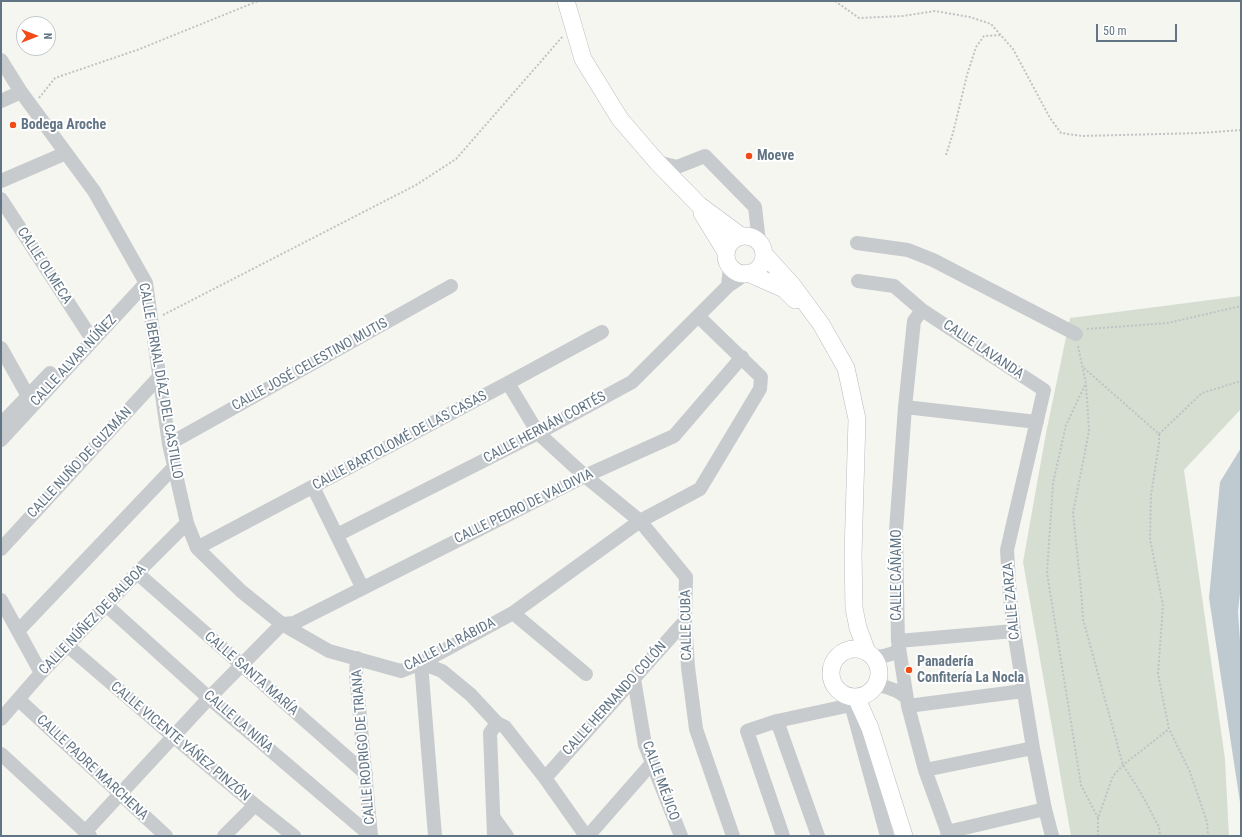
<!DOCTYPE html>
<meta charset="utf-8">
<style>
body{margin:0}
#map{position:relative;width:1242px;height:837px;overflow:hidden;background:#f6f6f1;font-family:"Roboto Condensed",sans-serif}
canvas{display:block}
.frame{position:absolute;inset:0;border:2px solid #627585;pointer-events:none}
.north{position:absolute;left:16px;top:16px;width:40px;height:40px;box-sizing:border-box;background:#fff;border:1px solid #c0c8ce;border-radius:50%;rotate:90deg;font-size:11px;font-weight:700;line-height:16px;text-align:center;color:#627585}
.north::after{content:'';display:block;margin:auto;width:14px;height:18px;background:#f14c17;clip-path:polygon(50% 0,100% 100%,50% 72%,0 100%)}
.scale{position:absolute;left:1096px;top:24px;width:81px;height:18px;box-sizing:border-box;border:2px solid #627585;border-top:0;padding-left:5px;font-size:12px;line-height:14px;white-space:nowrap;color:#627585;-webkit-text-stroke:3px #fff;paint-order:stroke}
</style>
<div id="map">
<canvas width="1242" height="837"></canvas>
<div class="frame"></div>
<div class="north">N</div>
<div class="scale">50 m</div>
</div>
<script>
const context = document.querySelector('canvas').getContext('2d');
context.lineJoin = 'round';
function fill(path, color) {
  context.fillStyle = color;
  context.fill(path, 'evenodd');
}
function shape(rows) {
  const path = new Path2D();
  for (const r of rows) {
    if (r.length === 3) {
      path.moveTo(r[0] + r[2], r[1]);
      path.arc(r[0], r[1], r[2], 0, 2 * Math.PI);
      continue;
    }
    path.moveTo(r[0], r[1]);
    for (let i = 2; i < r.length; i += 2) path.lineTo(r[i], r[i + 1]);
  }
  return path;
}
function strokePath(path, color, width, dash) {
  context.strokeStyle = color;
  context.lineWidth = width;
  context.lineCap = dash ? 'butt' : 'round';
  context.setLineDash(dash || []);
  context.stroke(path);
}
function drawText(font, color, halo, rows, align = 'center') {
  context.font = font + ' "Roboto Condensed",sans-serif';
  context.lineWidth = 4;
  context.setLineDash([]);
  context.textBaseline = 'middle';
  context.strokeStyle = halo;
  context.fillStyle = color;
  for (const [text, x, y, turn = 0] of rows) {
    context.save();
    context.translate(x, y);
    context.rotate((+turn || 0) * Math.PI / 180);
    context.textAlign = isNaN(turn) ? turn : align;
    if (halo) context.strokeText(text, 0, 0);
    context.fillText(text, 0, 0);
    context.restore();
  }
}
fill(shape([
 [1241,296,1241,409,1184,470,1225,759,1229,836,1071,836,1023,562,1046,433,1070,318]
]), '#d6ded2');
fill(shape([
 [1241,448,1241,583,1238,612,1241,655,1241,809,1209,598,1220,482]
]), '#becacf');
const major = shape([
 [566,1,583,59,620,119,657,162,699,205,741,236],
 [702,213,726,252],
 [745,255,19],
 [764,254,793,286,821,324,846,368,857,419,853,554,854,608,858,628,867,652],
 [748,273,784,289,795,300],
 [855,673,24],
 [856,697,870,728,904,836]
]);
strokePath(major, '#b8bcc0', 18);
strokePath(shape([
 [835,1,859,18,903,16,935,11,970,17,991,24,1013,49,1050,118,1061,133,1082,136,1201,133,1241,130],
 [39,98,55,78,137,50,258,1],
 [946,155,953,133,967,75,976,47,984,36,1001,35],
 [163,315,416,185,456,159,563,36],
 [1087,329,1168,323,1241,306],
 [1078,346,1086,384,1089,431,1073,513,1081,590,1083,619,1123,765,1141,793,1159,827,1160,836],
 [1084,368,1159,434,1159,444,1151,495,1150,539,1163,605,1158,674,1169,729,1190,772,1207,822,1208,836],
 [1085,385,1066,425,1053,483,1047,573,1081,785,1098,818],
 [1159,434,1202,393,1241,381],
 [1098,836,1098,818,1113,776,1123,765,1169,729]
]), '#c0c2c4', 2, [2, 2]);
strokePath(shape([
 [1,60,21,92,94,191,146,283,169,444,187,523,197,548,241,591,282,624,329,651,401,671,421,663,513,613,640,521,700,489,760,389,761,377,698,316],
 [1,101,21,92],
 [657,162,677,167,705,156,755,207,759,242],
 [1,181,66,153],
 [1,199,88,333],
 [857,243,908,250,933,260,1076,334],
 [858,281,894,286,922,310,1044,390,1007,550,1010,597,1014,631,1033,748,1045,809,1052,836],
 [728,286,730,267],
 [922,310,914,321,905,407,896,531,898,641,908,706,925,770,949,836],
 [1,348,28,396],
 [508,383,538,433,585,476,640,521,686,577,685,621,688,667,696,729,733,836],
 [905,407,1037,422],
 [1,424,50,373],
 [1,440,146,283],
 [169,444,451,286],
 [313,487,362,587],
 [337,535,538,433,632,382,728,286,746,274],
 [197,548,508,383,602,332],
 [1,549,159,377],
 [137,573,366,774],
 [1,600,41,673],
 [106,605,209,698,371,836],
 [513,613,586,674],
 [18,631,174,467],
 [898,641,1014,631],
 [68,646,174,737,255,805,294,836],
 [872,657,884,656,894,653,899,648],
 [357,658,356,674,371,836],
 [634,679,645,745,681,836],
 [876,685,886,687,897,691,906,697],
 [849,697,887,836],
 [19,700,166,836],
 [908,706,1023,691],
 [1,719,41,673,137,573,187,523],
 [777,721,818,836],
 [1,754,90,836],
 [925,770,1033,748],
 [545,778,685,621],
 [494,818,507,836],
 [85,832,209,698,282,624,294,623,585,476,674,436,742,357],
 [947,832,1045,809],
 [224,836,255,805],
 [435,836,421,663,442,671,471,695,497,723,505,727,545,778,586,836],
 [494,836,490,733,497,723],
 [588,836,652,763],
 [783,836,747,731,777,721,851,705]
]), '#c8cbce', 14);
strokePath(major, '#fff', 17);
for (const [x, y, r, color] of [
 [13,125,4,"#f14c17"],
 [749,156,4,"#f14c17"],
 [909,670,4,"#f14c17"]
]) {
  const dot = new Path2D();
  dot.arc(x, y, r, 0, 2 * Math.PI);
  context.fillStyle = color;
  context.fill(dot);
  strokePath(dot, '#fff', 1.5);
}
drawText('bold 14px', '#627585', '#fff', [
 ["Bodega Aroche",21,125],
 ["Moeve",757,156],
 ["Panadería",917,662],
 ["Confitería La Nocla",917,678]
], 'left');
drawText('14px', '#627585', '#fff', [
 ["CALLE OLMECA",44,266,57],
 ["CALLE LAVANDA",983,350,34],
 ["CALLE ALVAR NÚÑEZ",74,361,-47],
 ["CALLE JOSÉ CELESTINO MUTIS",310,365,-29],
 ["CALLE BERNAL DÍAZ DEL CASTILLO",160,381,80],
 ["CALLE HERNÁN CORTÉS",545,428,-28],
 ["CALLE BARTOLOMÉ DE LAS CASAS",400,441,-28],
 ["CALLE NUÑO DE GUZMÁN",80,463,-47],
 ["CALLE PEDRO DE VALDIVIA",524,507,-26],
 ["CALLE CÁÑAMO",897,575,-90],
 ["CALLE ZARZA",1012,601,-95],
 ["CALLE NÚÑEZ DE BALBOA",93,620,-46],
 ["CALLE CUBA",687,625,-91],
 ["CALLE LA RÁBIDA",450,645,-27],
 ["CALLE SANTA MARÍA",251,674,41],
 ["CALLE HERNANDO COLÓN",615,699,-48],
 ["CALLE LA NIÑA",238,722,41],
 ["CALLE VICENTE YÁÑEZ PINZÓN",180,742,40],
 ["CALLE RODRIGO DE TRIANA",364,747,-95],
 ["CALLE PADRE MARCHENA",92,768,43],
 ["CALLE MÉJICO",660,781,70]
]);
</script>
